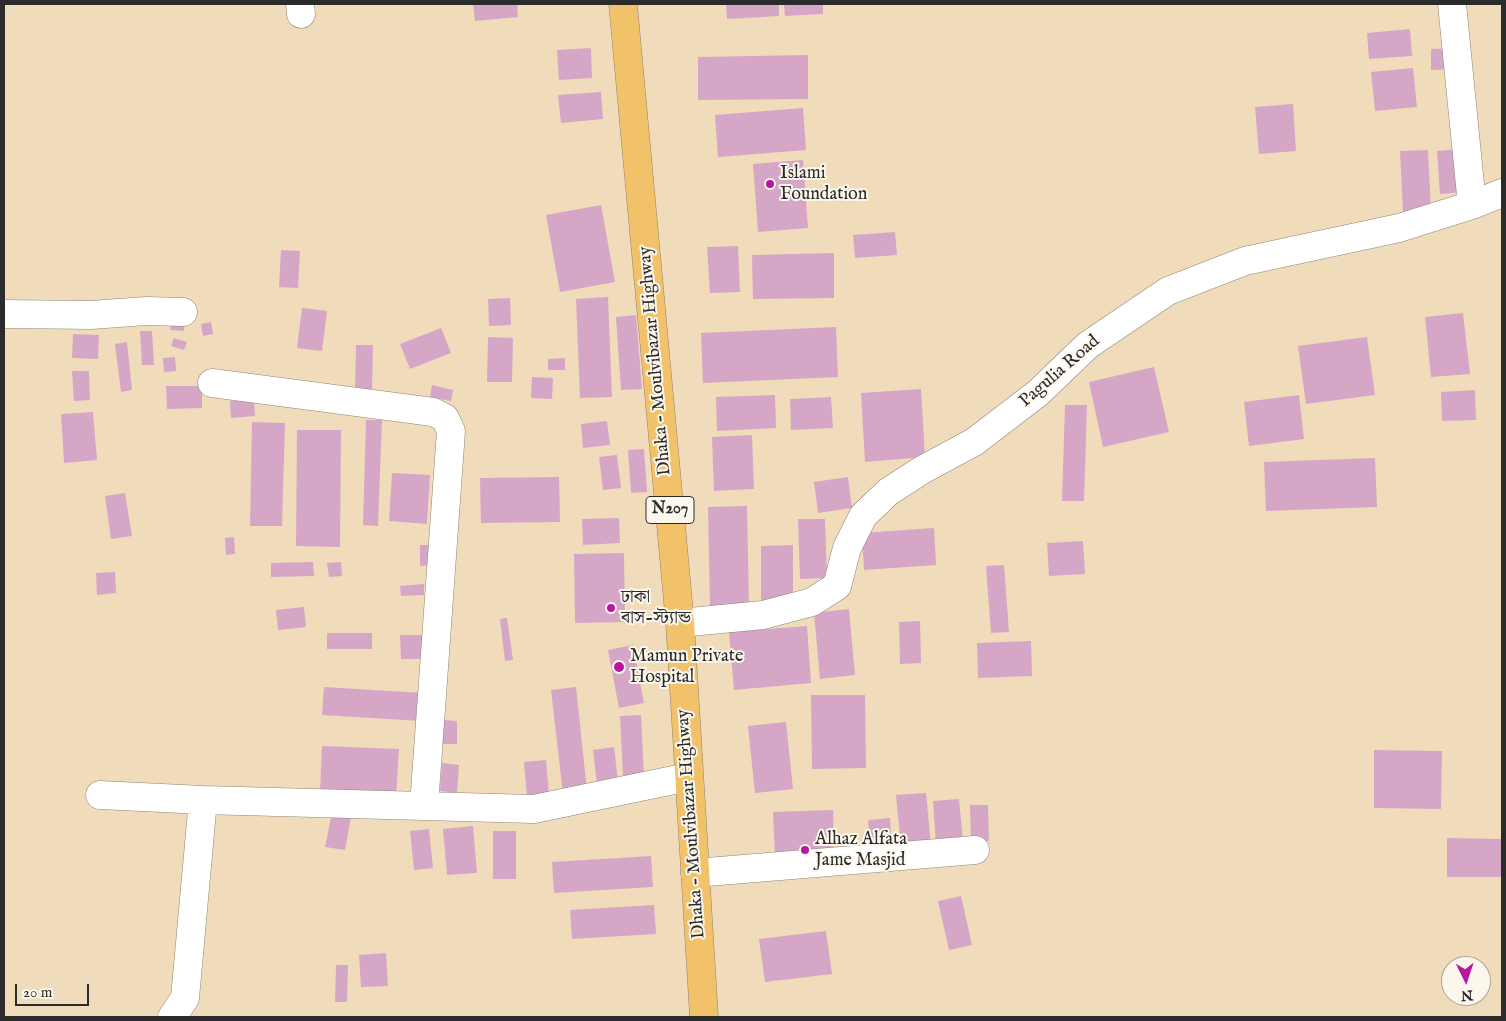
<!DOCTYPE html>
<meta charset="utf-8">
<style>
body{margin:0}
#map{position:relative;width:1506px;height:1021px;overflow:hidden;background:#f0dcbb;font-family:"IM FELL English",serif}
canvas{display:block}
.frame{position:absolute;inset:0;border:5px solid #2b2b2b;pointer-events:none}
.north{position:absolute;left:1441px;top:956px;width:50px;height:50px;box-sizing:border-box;background:#fbf7ec;border:1px solid #a8a59f;border-radius:50%;rotate:176deg;font-size:14px;font-weight:700;line-height:20px;text-align:center;color:#2b2b2b}
.north::after{content:'';display:block;margin:auto;width:18px;height:22px;background:#b5179e;clip-path:polygon(50% 0,100% 100%,50% 72%,0 100%)}
.scale{position:absolute;left:15px;top:984px;width:74px;height:22px;box-sizing:border-box;border:2px solid #2b2b2b;border-top:0;padding-left:6px;font-size:15px;line-height:18px;white-space:nowrap;color:#2b2b2b;-webkit-text-stroke:4px #fbf7ec;paint-order:stroke}
</style>
<div id="map">
<canvas width="1506" height="1021"></canvas>
<div class="frame"></div>
<div class="north">N</div>
<div class="scale">20 m</div>
</div>
<script>
const context = document.querySelector('canvas').getContext('2d');
context.lineJoin = 'round';
function fill(path, color) {
  context.fillStyle = color;
  context.fill(path, 'evenodd');
}
function shape(rows) {
  const path = new Path2D();
  for (const r of rows) {
    path.moveTo(r[0], r[1]);
    for (let i = 2; i < r.length; i += 2) path.lineTo(r[i], r[i + 1]);
  }
  return path;
}
function strokePath(path, color, width, dash) {
  context.strokeStyle = color;
  context.lineWidth = width;
  context.lineCap = dash ? 'butt' : 'round';
  context.setLineDash(dash || []);
  context.stroke(path);
}
function drawText(font, color, halo, rows, align = 'center') {
  context.font = font + ' "IM FELL English","Noto Serif Bengali",serif';
  context.lineWidth = 4;
  context.setLineDash([]);
  context.textBaseline = 'middle';
  context.strokeStyle = halo;
  context.fillStyle = color;
  for (const [text, x, y, turn = 0] of rows) {
    context.save();
    context.translate(x, y);
    context.rotate((+turn || 0) * Math.PI / 180);
    context.textAlign = isNaN(turn) ? turn : align;
    if (halo) context.strokeText(text, 0, 0);
    context.fillText(text, 0, 0);
    context.restore();
  }
}
fill(shape([
 [473,4,517,4,518,17,475,21],
 [726,4,779,4,779,16,727,19],
 [784,4,823,4,823,14,785,16],
 [1410,29,1412,56,1369,59,1367,33],
 [591,48,592,78,559,80,557,50],
 [1454,48,1455,69,1431,70,1431,49],
 [808,55,808,99,698,100,698,57],
 [1413,68,1417,107,1375,111,1371,72],
 [601,92,603,119,561,123,558,95],
 [1293,104,1296,151,1259,154,1255,107],
 [803,108,806,150,718,157,715,115],
 [1460,149,1463,192,1440,194,1437,151],
 [1428,150,1431,210,1403,212,1400,151],
 [803,160,808,228,758,232,753,164],
 [601,205,615,282,560,292,546,215],
 [895,232,897,255,855,258,853,235],
 [738,246,740,292,710,293,707,247],
 [281,250,300,251,298,288,279,287],
 [834,253,834,298,753,299,752,255],
 [608,297,612,397,580,398,576,299],
 [510,298,511,325,489,326,488,299],
 [302,308,327,311,322,351,297,348],
 [1463,313,1470,374,1431,377,1425,317],
 [636,315,642,389,621,390,616,317],
 [172,316,185,317,184,331,170,330],
 [211,322,213,334,203,336,201,324],
 [836,327,838,377,703,383,701,333],
 [441,328,451,353,410,369,400,344],
 [140,331,152,331,154,365,142,365],
 [73,334,99,335,98,359,72,358],
 [488,337,513,338,512,382,487,382],
 [1367,337,1375,395,1306,404,1298,346],
 [174,338,187,342,184,350,171,346],
 [127,342,132,390,121,392,115,344],
 [356,345,373,345,372,389,355,389],
 [175,357,176,371,164,372,163,358],
 [565,358,565,370,548,370,548,359],
 [1154,367,1169,432,1103,447,1089,382],
 [72,371,89,371,90,400,74,401],
 [532,377,553,378,552,399,531,398],
 [432,385,453,390,451,401,430,397],
 [166,386,202,386,202,408,167,409],
 [921,389,925,457,865,462,861,393],
 [1475,390,1476,420,1442,421,1441,392],
 [775,395,776,428,717,431,716,397],
 [1299,395,1304,439,1249,446,1244,402],
 [831,397,833,428,791,430,790,399],
 [254,400,255,416,231,418,230,401],
 [1065,405,1087,405,1084,501,1062,501],
 [93,412,97,460,64,463,61,414],
 [366,420,382,420,378,526,363,525],
 [607,421,610,445,583,448,581,424],
 [252,422,285,423,282,526,250,526],
 [297,430,341,430,340,547,296,546],
 [752,435,754,489,714,491,712,437],
 [644,449,647,492,631,493,628,450],
 [617,455,621,488,603,490,599,457],
 [1375,458,1377,507,1266,511,1264,462],
 [392,473,430,475,427,524,389,521],
 [559,477,560,522,481,523,480,478],
 [848,477,852,508,818,513,814,482],
 [125,493,132,536,111,539,105,496],
 [747,506,749,607,710,607,708,507],
 [619,518,620,543,583,545,582,519],
 [798,519,825,519,827,578,800,579],
 [934,528,936,565,864,570,862,533],
 [234,537,235,554,226,555,225,538],
 [1083,541,1085,574,1049,576,1047,543],
 [420,545,434,545,434,565,420,566],
 [793,545,793,601,761,601,761,546],
 [624,553,625,622,575,623,574,554],
 [313,562,314,576,271,577,271,563],
 [341,562,342,576,329,577,327,563],
 [1004,565,1009,632,991,633,986,566],
 [115,572,116,593,97,595,96,573],
 [424,584,424,595,401,596,400,586],
 [304,607,306,627,278,630,276,610],
 [849,609,855,675,820,679,814,613],
 [507,618,513,660,505,661,500,619],
 [920,621,921,663,900,664,899,622],
 [807,626,811,683,734,690,729,632],
 [327,633,372,633,372,649,327,649],
 [400,635,430,635,430,659,401,659],
 [1031,641,1032,676,978,678,977,643],
 [633,645,644,703,619,708,608,650],
 [324,687,423,693,421,721,322,715],
 [576,687,587,791,563,794,551,690],
 [811,695,865,695,866,768,812,769],
 [641,715,644,776,623,777,620,716],
 [442,720,457,721,457,744,442,744],
 [786,722,793,789,755,793,748,726],
 [322,746,399,749,396,797,320,793],
 [614,747,618,781,597,784,593,750],
 [1374,750,1442,751,1441,809,1374,808],
 [546,760,549,795,527,796,524,762],
 [442,763,459,765,457,793,440,791],
 [926,793,931,845,901,847,896,795],
 [959,799,963,842,936,845,933,801],
 [970,805,988,805,989,841,971,842],
 [833,810,834,855,775,857,773,812],
 [332,813,351,817,345,850,325,847],
 [890,818,892,848,870,850,868,820],
 [473,826,477,873,447,875,443,829],
 [429,829,433,868,414,870,410,831],
 [493,831,516,831,516,879,493,879],
 [1447,838,1502,839,1502,877,1447,877],
 [651,856,653,887,554,893,552,862],
 [961,896,972,945,949,950,938,901],
 [654,905,656,934,572,939,570,910],
 [826,931,832,974,765,982,759,939],
 [386,953,388,986,361,987,359,955],
 [336,965,348,965,347,1002,335,1002]
]), '#d6a6c7');
const minor = shape([
 [300,4,301,14],
 [1452,4,1472,205],
 [4,314,91,315,146,311,183,312],
 [212,383,433,412,445,418,451,431,424,806],
 [680,623,763,615,812,602,837,586,847,548,863,516,888,492,922,470,974,442,1038,393,1088,345,1168,291,1245,261,1399,228,1472,205,1502,193],
 [100,795,203,800,534,809,688,777],
 [695,873,975,850],
 [172,1017,185,998,203,800]
]);
const highway = shape([
 [623,4,680,623,704,1017]
]);
strokePath(minor, '#8e8473', 29);
strokePath(highway, '#8e8473', 29);
strokePath(minor, '#fff', 28);
strokePath(highway, '#f2c26a', 28);
for (const [x, y, r, color] of [
 [770,184,5,"#b5179e"],
 [611,608,5,"#b5179e"],
 [619,667,6,"#b5179e"],
 [805,850,5,"#b5179e"]
]) {
  const dot = new Path2D();
  dot.arc(x, y, r, 0, 2 * Math.PI);
  context.fillStyle = color;
  context.fill(dot);
  strokePath(dot, '#fbf7ec', 2);
}
for (const [x, y, w] of [
 [670,510,48]
]) {
  const box = new Path2D();
  box.roundRect(x - w / 2, y - 13.5, w, 27, 4);
  context.fillStyle = '#fbf7ec';
  context.fill(box);
  strokePath(box, '#2b2b2b', 1);
}
drawText('bold 16px', '#2b2b2b', null, [
 ["N207",670,510]
]);
drawText('18px', '#2b2b2b', '#fbf7ec', [
 ["Islami",780,174],
 ["Foundation",780,195],
 ["ঢাকা",621,598],
 ["বাস-স্ট্যান্ড",621,619],
 ["Mamun Private",630,657],
 ["Hospital",630,678],
 ["Alhaz Alfata",815,840],
 ["Jame Masjid",815,861]
], 'left');
drawText('18px', '#2b2b2b', '#fbf7ec', [
 ["Dhaka - Moulvibazar Highway",656,361,-95],
 ["Pagulia Road",1060,372,-41],
 ["Dhaka - Moulvibazar Highway",692,824,-94]
]);
</script>
